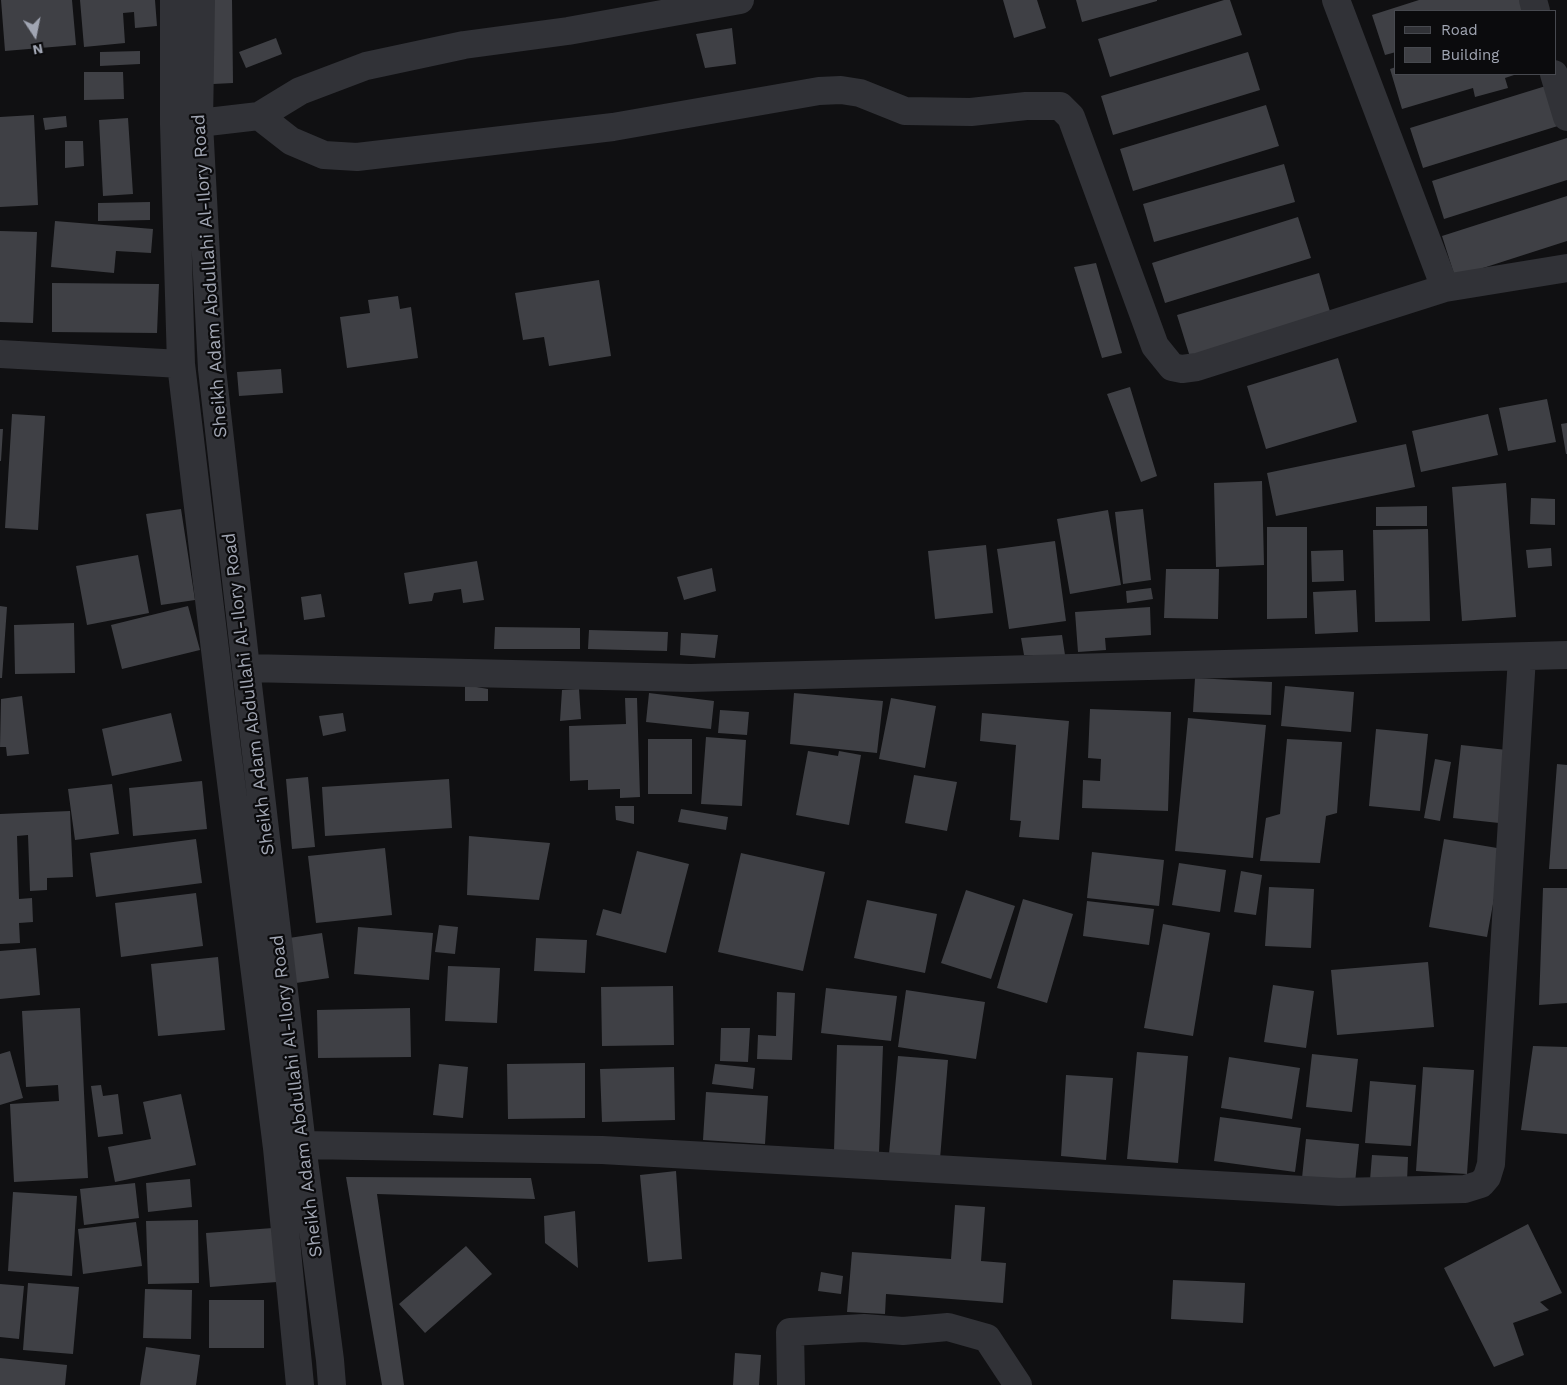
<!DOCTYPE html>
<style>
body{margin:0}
#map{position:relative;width:1567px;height:1385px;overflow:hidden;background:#101012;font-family:"Work Sans",sans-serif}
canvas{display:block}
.legend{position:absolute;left:1394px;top:10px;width:162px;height:65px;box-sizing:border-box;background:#0b0b0d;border:1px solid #47494f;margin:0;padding:6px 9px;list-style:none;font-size:15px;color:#a1a6b3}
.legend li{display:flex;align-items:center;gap:10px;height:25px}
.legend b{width:25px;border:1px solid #47494f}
.north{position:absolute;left:10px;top:10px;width:50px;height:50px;-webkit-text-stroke:4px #0b0b0d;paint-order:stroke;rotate:169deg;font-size:14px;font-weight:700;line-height:20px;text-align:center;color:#a1a6b3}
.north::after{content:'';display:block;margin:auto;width:18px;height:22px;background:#a1a6b3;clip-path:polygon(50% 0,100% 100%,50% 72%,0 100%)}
</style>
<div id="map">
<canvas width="1567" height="1385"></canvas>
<ul class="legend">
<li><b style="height:6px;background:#313237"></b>Road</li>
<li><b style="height:14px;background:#3f4045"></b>Building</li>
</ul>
<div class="north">N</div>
</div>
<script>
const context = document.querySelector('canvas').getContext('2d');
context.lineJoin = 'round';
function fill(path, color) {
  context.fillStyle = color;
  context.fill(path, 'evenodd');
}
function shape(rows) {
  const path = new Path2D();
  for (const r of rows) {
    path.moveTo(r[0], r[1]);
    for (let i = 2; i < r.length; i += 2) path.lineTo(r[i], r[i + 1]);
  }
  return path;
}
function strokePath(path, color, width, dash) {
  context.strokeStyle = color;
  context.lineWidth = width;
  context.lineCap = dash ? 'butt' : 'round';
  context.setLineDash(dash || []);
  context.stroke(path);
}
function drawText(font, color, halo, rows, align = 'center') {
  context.font = font + ' "Work Sans",sans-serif';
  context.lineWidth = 4.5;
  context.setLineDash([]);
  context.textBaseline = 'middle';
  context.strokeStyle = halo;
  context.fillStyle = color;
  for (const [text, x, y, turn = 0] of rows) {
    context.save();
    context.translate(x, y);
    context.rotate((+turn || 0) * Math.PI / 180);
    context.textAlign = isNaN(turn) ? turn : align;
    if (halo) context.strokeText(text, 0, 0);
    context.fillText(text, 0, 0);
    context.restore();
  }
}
fill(shape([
 [1,0,72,0,76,45,5,51],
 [80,0,155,0,157,26,135,28,134,12,123,13,125,43,84,47],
 [212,0,232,0,233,83,213,84],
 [1003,0,1037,0,1046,28,1014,38],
 [1076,0,1157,0,1157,1,1082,22],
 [1224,0,1230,0,1242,35,1110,77,1098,39],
 [1419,0,1526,0,1528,11,1396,11,1396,52,1385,55,1372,15],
 [732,28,736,64,705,68,696,34],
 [276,38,282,54,246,68,239,52],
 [140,51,140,64,100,66,100,52],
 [1248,52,1260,90,1113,135,1101,96],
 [1396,67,1396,74,1517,74,1505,78,1508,88,1475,97,1473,88,1402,109,1390,69],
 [84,72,123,72,124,99,84,100],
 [1549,85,1561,125,1423,168,1410,128],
 [1266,105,1279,146,1133,191,1120,149],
 [34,115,38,205,0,207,0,117],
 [66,116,67,127,45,130,43,118],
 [128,118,133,194,103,196,99,120],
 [1567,138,1567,180,1444,219,1432,181],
 [65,141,83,141,84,166,65,168],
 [1284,164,1295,202,1154,242,1143,204],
 [1567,196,1567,241,1455,277,1442,236],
 [150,202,150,220,98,221,98,203],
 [1298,217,1311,258,1165,303,1152,263],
 [55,221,153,229,151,253,116,251,114,273,51,267],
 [0,231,37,232,33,323,0,322],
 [1096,263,1122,353,1102,358,1074,267],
 [1319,273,1331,315,1190,357,1177,315],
 [599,280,611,356,549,366,544,337,523,340,515,293],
 [52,283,159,284,157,333,52,332],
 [398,296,400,309,411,307,418,358,347,368,340,317,370,313,368,300],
 [1338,358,1357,422,1266,449,1247,386],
 [281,369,283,393,239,396,237,372],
 [1130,387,1157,476,1141,482,1107,394],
 [1547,399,1556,442,1508,451,1499,408],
 [12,414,45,416,38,530,5,528],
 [1488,414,1498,455,1421,472,1412,431],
 [1567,423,1567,454,1566,454,1561,424],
 [0,429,3,429,1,461,0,461],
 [1406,444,1415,487,1276,516,1267,473],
 [1262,481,1264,565,1216,567,1214,483],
 [1506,483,1516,617,1462,621,1452,487],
 [1531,498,1555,499,1555,525,1530,524],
 [1427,506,1427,526,1376,526,1376,507],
 [181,509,195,600,161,605,146,514],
 [1143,509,1151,580,1123,584,1115,512],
 [1108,510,1121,585,1070,594,1057,519],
 [1267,527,1307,527,1307,618,1267,619],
 [1428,529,1430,621,1375,622,1373,530],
 [1055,541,1066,621,1009,629,997,549],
 [986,545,993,613,935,619,928,551],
 [1551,548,1552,566,1528,568,1526,550],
 [1343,550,1344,581,1312,582,1311,551],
 [138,555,149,613,87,625,76,566],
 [477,561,484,600,463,603,461,589,434,593,432,601,409,604,404,573],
 [712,568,716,591,684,600,677,577],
 [1166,569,1219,569,1218,619,1164,618],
 [1151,588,1153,599,1127,603,1126,591],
 [1356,590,1358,632,1315,634,1313,592],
 [321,594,325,617,304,620,301,597],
 [0,606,7,607,2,678,0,678],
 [188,606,200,650,122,669,111,625],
 [1150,607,1151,635,1105,638,1106,650,1078,652,1075,612],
 [74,623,75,673,15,674,14,625],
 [495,627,580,628,580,649,494,649],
 [589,630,668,632,667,651,588,649],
 [681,633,718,635,715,658,680,655],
 [1062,635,1065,655,1024,655,1021,638],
 [1195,678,1272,682,1271,715,1193,712],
 [465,685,488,689,488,701,465,701],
 [1285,686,1354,692,1351,732,1281,726],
 [579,689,581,719,560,721,562,690],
 [649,693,714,701,711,729,646,722],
 [794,693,883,701,877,753,790,744],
 [22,696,29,754,7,756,6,747,0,747,1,699],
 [625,698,637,698,640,797,620,798,620,789,588,790,588,780,570,781,569,726,626,724],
 [891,698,936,706,925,768,879,759],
 [1090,709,1171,712,1168,811,1082,808,1083,780,1100,781,1101,759,1088,758],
 [720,710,749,712,747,735,718,733],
 [171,713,182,761,112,776,102,729],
 [343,713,346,731,323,736,319,716],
 [982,713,1069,721,1059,840,1019,837,1021,821,1010,820,1016,745,980,741],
 [1188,718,1266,725,1253,858,1175,851],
 [1376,729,1428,734,1420,811,1369,806],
 [706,737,746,740,742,806,701,804],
 [648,739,692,739,692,794,648,794],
 [1287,739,1342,742,1337,813,1326,816,1320,863,1260,861,1266,818,1280,814],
 [1461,745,1507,750,1499,823,1453,818],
 [808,751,838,756,839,751,861,755,849,825,796,815],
 [1435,759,1451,762,1440,821,1424,818],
 [1557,764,1567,765,1567,869,1549,869],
 [914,775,957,782,947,831,905,823],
 [308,777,315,847,292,849,286,779],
 [449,779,452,828,325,836,322,787],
 [202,781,207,829,133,836,129,788],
 [112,784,119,834,75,840,68,789],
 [615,806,634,806,634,824,616,820],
 [681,809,728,817,726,830,678,822],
 [70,811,73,877,47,878,47,890,30,891,28,835,17,836,19,899,32,898,33,922,19,923,20,943,0,944,0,814],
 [469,836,550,843,539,900,467,895],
 [196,839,202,883,96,897,90,853],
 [1444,839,1503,849,1487,937,1429,927],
 [385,848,392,915,316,923,308,856],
 [637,851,689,864,666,953,596,935,603,909,621,914],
 [1092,852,1164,860,1159,906,1087,898],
 [741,853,825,872,803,971,718,952],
 [1179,863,1226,870,1220,912,1172,905],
 [1241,871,1262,875,1256,915,1234,912],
 [1269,887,1314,889,1311,948,1265,946],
 [1543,888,1567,888,1567,1003,1539,1005],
 [966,890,1015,906,991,979,941,963],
 [196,893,203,946,121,957,115,903],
 [1023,899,1073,914,1047,1003,997,988],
 [867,900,937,914,925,973,854,958],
 [1087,901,1154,909,1149,945,1083,936],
 [1163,924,1210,933,1193,1036,1144,1028],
 [439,925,458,927,455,954,435,952],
 [358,927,433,933,429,980,354,974],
 [322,933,329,978,296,983,289,938],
 [536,938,587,940,585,973,534,971],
 [36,948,40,995,0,999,0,951],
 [218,957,225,1030,158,1036,151,964],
 [1428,962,1434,1027,1337,1035,1331,970],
 [448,966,500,968,497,1023,445,1021],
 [1273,985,1314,991,1306,1048,1264,1042],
 [673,986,674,1045,602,1046,601,987],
 [826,988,897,996,891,1041,821,1033],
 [906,990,985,1002,976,1059,898,1047],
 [777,992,795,993,792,1060,757,1059,758,1035,776,1036],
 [80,1008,88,1178,14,1182,10,1104,59,1101,58,1085,26,1087,22,1011],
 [410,1008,411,1057,318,1058,317,1010],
 [721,1028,750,1028,748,1062,720,1061],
 [837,1045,883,1046,879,1153,834,1151],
 [1533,1046,1567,1047,1567,1134,1521,1130],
 [10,1051,23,1098,0,1105,0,1054],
 [1137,1052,1188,1056,1178,1163,1127,1159],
 [1312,1054,1358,1059,1352,1112,1306,1107],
 [898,1056,948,1060,940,1159,889,1154],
 [1229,1057,1300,1068,1292,1119,1221,1108],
 [585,1063,585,1118,508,1119,507,1064],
 [439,1064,468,1067,463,1118,433,1115],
 [715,1064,755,1068,753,1089,712,1084],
 [674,1067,675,1120,602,1122,600,1069],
 [1423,1067,1474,1070,1467,1174,1416,1171],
 [1066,1075,1113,1078,1106,1160,1061,1156],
 [1370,1081,1416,1085,1411,1146,1365,1143],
 [101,1085,103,1096,118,1094,123,1134,98,1137,91,1086],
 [706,1092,768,1096,765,1144,703,1140],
 [181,1094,196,1165,115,1182,108,1147,151,1139,143,1102],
 [1220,1117,1301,1128,1295,1172,1214,1161],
 [1306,1139,1359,1144,1355,1183,1302,1178],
 [1372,1155,1408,1157,1407,1182,1370,1180],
 [676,1171,682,1259,648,1262,640,1175],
 [346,1177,531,1178,535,1199,377,1194,404,1385,382,1385],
 [190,1179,192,1207,148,1212,146,1183],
 [135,1183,139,1218,84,1225,80,1189],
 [13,1192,77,1196,72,1276,8,1271],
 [955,1205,985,1207,981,1261,1006,1263,1003,1303,886,1294,885,1314,847,1312,852,1252,951,1259],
 [575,1211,578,1268,545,1243,544,1216],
 [198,1220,199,1283,148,1284,146,1221],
 [136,1222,142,1266,83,1274,78,1229],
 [1528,1224,1562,1293,1540,1302,1549,1310,1513,1323,1524,1355,1494,1367,1444,1268],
 [273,1228,277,1282,210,1287,206,1233],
 [466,1246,492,1274,425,1333,399,1304],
 [821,1272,843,1276,841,1294,818,1291],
 [1173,1280,1245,1283,1243,1323,1171,1319],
 [28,1283,79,1287,73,1354,23,1350],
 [0,1284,24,1286,19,1339,0,1337],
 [145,1289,192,1290,191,1339,143,1338],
 [209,1300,264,1300,264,1348,209,1348],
 [146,1347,200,1355,196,1385,140,1385],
 [735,1353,761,1355,759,1385,733,1385],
 [0,1358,67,1365,65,1385,0,1385]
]), '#3f4045');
strokePath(shape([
 [174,0,174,124,181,364,226,742,277,1148,300,1385],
 [201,0,199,123,212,369,246,668,302,1145,330,1360,332,1385],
 [1336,0,1445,288],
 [1533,0,1536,11],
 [1554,74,1567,117],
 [259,116,291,141,324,155,357,157,613,127,819,91,841,90,860,93,905,111,971,112,1026,106,1060,106,1071,117,1155,346,1172,367,1182,369,1197,367,1445,288,1567,268],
 [199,123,259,116,300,91,366,66,464,45,568,31,740,0],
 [0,354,181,364],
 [246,668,691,678,1567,655],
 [302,1145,602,1150,1339,1192,1465,1189,1481,1184,1487,1177,1491,1164,1522,657],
 [791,1385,790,1332,864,1328,903,1331,948,1327,987,1338,1018,1385]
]), '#313237', 28);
drawText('18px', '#a1a6b3', '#0b0b0d', [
 ["Sheikh Adam Abdullahi Al-Ilory Road",210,276,-94],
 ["Sheikh Adam Abdullahi Al-Ilory Road",249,694,-97],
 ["Sheikh Adam Abdullahi Al-Ilory Road",297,1096,-97]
]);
</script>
